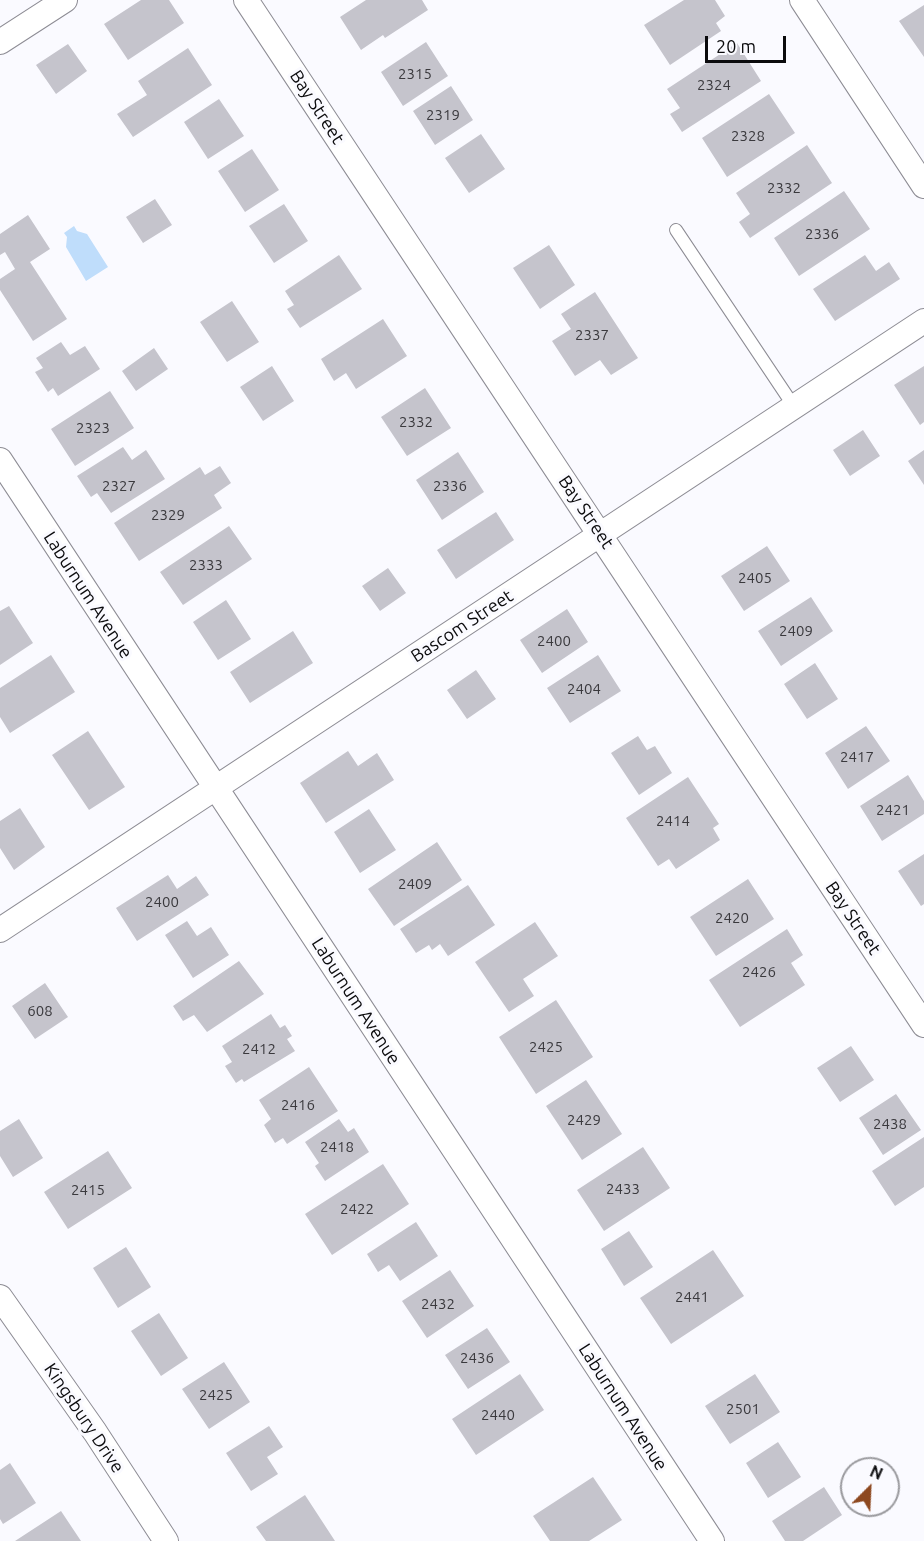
<!DOCTYPE html>
<style>
body{margin:0}
#map{position:relative;width:924px;height:1541px;overflow:hidden;background:#fafaff;font-family:Ubuntu,sans-serif}
canvas{display:block}
.north{position:absolute;left:840px;top:1457px;width:60px;height:60px;box-sizing:border-box;background:#fafaff;border:2px solid #9a9a9e;border-radius:50%;rotate:24deg;font-size:16px;font-weight:700;line-height:24px;text-align:center;color:#0b0b0d}
.north::after{content:'';display:block;margin:auto;width:21px;height:27px;background:#8d481f;clip-path:polygon(50% 0,100% 100%,50% 72%,0 100%)}
.scale{position:absolute;left:705px;top:36px;width:81px;height:27px;box-sizing:border-box;border:3px solid #0b0b0d;border-top:0;padding-left:8px;font-size:18px;line-height:21px;white-space:nowrap;color:#0b0b0d;-webkit-text-stroke:4px #fafaff;paint-order:stroke}
</style>
<div id="map">
<canvas width="924" height="1541"></canvas>
<div class="north">N</div>
<div class="scale">20 m</div>
</div>
<script>
const context = document.querySelector('canvas').getContext('2d');
context.lineJoin = 'round';
function fill(path, color) {
  context.fillStyle = color;
  context.fill(path, 'evenodd');
}
function shape(rows) {
  const path = new Path2D();
  for (const r of rows) {
    path.moveTo(r[0], r[1]);
    for (let i = 2; i < r.length; i += 2) path.lineTo(r[i], r[i + 1]);
  }
  return path;
}
function strokePath(path, color, width, dash) {
  context.strokeStyle = color;
  context.lineWidth = width;
  context.lineCap = dash ? 'butt' : 'round';
  context.setLineDash(dash || []);
  context.stroke(path);
}
function drawText(font, color, halo, rows, align = 'center') {
  context.font = font + ' Ubuntu,sans-serif';
  context.lineWidth = 6;
  context.setLineDash([]);
  context.textBaseline = 'middle';
  context.strokeStyle = halo;
  context.fillStyle = color;
  for (const [text, x, y, turn = 0] of rows) {
    context.save();
    context.translate(x, y);
    context.rotate((+turn || 0) * Math.PI / 180);
    context.textAlign = isNaN(turn) ? turn : align;
    if (halo) context.strokeText(text, 0, 0);
    context.fillText(text, 0, 0);
    context.restore();
  }
}
fill(shape([
 [74,226,77,231,87,234,108,267,86,281,66,247,67,237,64,233]
]), '#bfddfb');
fill(shape([
 [141,0,169,0,184,23,128,60,104,24],
 [366,0,422,0,428,10,385,38,383,35,361,50,340,17],
 [684,0,715,0,725,16,716,23,721,31,670,65,644,25],
 [924,5,924,57,899,21],
 [426,42,448,76,403,106,381,72],
 [737,43,761,81,682,132,670,114,680,108,667,89],
 [68,44,87,71,56,94,36,65],
 [188,48,212,85,133,137,117,114,147,95,138,81],
 [451,86,473,120,435,145,413,111],
 [769,94,795,133,727,177,702,138],
 [219,99,244,136,208,159,184,122],
 [481,134,505,169,469,193,445,158],
 [807,145,832,183,750,238,739,222,750,214,736,193],
 [252,149,279,190,245,212,218,171],
 [844,191,870,229,799,276,774,238],
 [155,199,172,225,143,243,126,217],
 [284,204,308,241,274,263,249,226],
 [28,215,50,249,30,262,67,319,33,341,0,290,0,279,15,269,5,252,0,255,0,234],
 [549,245,575,285,540,309,513,268],
 [339,255,362,289,300,328,287,309,294,305,285,291],
 [865,255,876,271,889,262,900,279,835,321,813,289],
 [595,292,638,358,611,375,600,360,575,376,552,341,571,329,561,314],
 [232,301,259,342,227,362,200,322],
 [383,319,407,356,356,389,346,373,334,381,321,359],
 [61,342,70,355,85,346,100,369,58,396,53,388,48,392,35,372,43,368,36,358],
 [154,348,168,369,136,391,122,371],
 [272,366,294,401,263,421,240,387],
 [924,366,924,422,920,425,894,385],
 [425,388,451,428,407,456,381,417],
 [110,391,134,428,75,466,51,429],
 [863,430,880,456,850,476,833,450],
 [123,447,132,460,146,450,165,479,111,513,97,493,91,497,77,476],
 [924,450,924,485,908,461],
 [458,452,484,492,442,520,416,480],
 [220,466,231,483,214,495,222,508,139,561,114,523,200,467,205,475],
 [496,512,514,540,456,579,437,550],
 [229,526,252,559,183,605,160,572],
 [767,546,790,581,744,611,721,576],
 [388,568,406,593,380,611,362,586],
 [811,597,833,631,781,666,758,631],
 [226,600,251,639,218,660,193,622],
 [9,606,33,643,0,665,0,611],
 [567,609,588,642,542,673,520,640],
 [293,631,313,663,250,703,230,672],
 [51,655,75,692,10,733,0,717,0,688],
 [598,655,621,691,570,723,547,688],
 [815,663,838,699,807,719,784,684],
 [476,670,496,699,467,719,447,690],
 [866,726,890,761,848,789,825,753],
 [88,731,125,787,89,810,52,755],
 [638,736,647,750,655,746,672,773,639,795,611,753],
 [348,751,358,766,377,753,394,780,326,823,300,783],
 [908,775,924,801,924,814,882,841,860,806],
 [688,777,719,824,713,828,720,840,676,869,669,859,658,866,626,818],
 [20,808,45,847,14,870,0,848,0,821],
 [369,809,396,850,360,873,334,832],
 [437,842,462,880,394,926,368,889],
 [924,854,924,904,921,906,898,871],
 [168,875,177,889,196,876,209,895,137,941,116,908],
 [748,879,774,919,716,956,690,917],
 [468,885,495,925,448,956,440,944,432,950,429,945,416,953,400,929],
 [187,921,197,936,211,927,229,955,193,978,165,935],
 [535,922,558,956,523,979,534,996,509,1012,475,962],
 [787,929,803,955,791,963,805,985,740,1027,709,980],
 [239,961,264,994,207,1032,194,1015,183,1021,173,1006],
 [45,983,68,1017,35,1039,12,1006],
 [556,1000,593,1057,536,1094,499,1037],
 [271,1014,280,1028,285,1025,292,1036,287,1039,295,1051,244,1082,242,1079,236,1083,225,1066,232,1062,222,1046],
 [851,1046,874,1080,840,1102,817,1068],
 [309,1067,338,1111,287,1144,283,1138,275,1143,264,1125,271,1119,259,1100],
 [586,1080,622,1134,582,1160,546,1106],
 [896,1094,921,1130,883,1155,859,1118],
 [19,1119,43,1158,13,1177,0,1156,0,1131],
 [339,1119,348,1132,354,1128,369,1152,325,1181,315,1166,319,1163,305,1142],
 [924,1137,924,1187,895,1206,872,1171],
 [643,1147,670,1188,604,1231,577,1190],
 [108,1151,132,1188,68,1229,44,1192],
 [383,1164,409,1204,332,1255,305,1214],
 [416,1222,438,1256,400,1281,389,1265,378,1272,367,1254],
 [629,1231,653,1267,624,1286,601,1249],
 [126,1247,151,1287,118,1308,93,1268],
 [713,1250,744,1296,671,1344,640,1298],
 [450,1270,474,1306,427,1338,402,1301],
 [159,1313,188,1358,161,1376,131,1331],
 [487,1328,510,1362,468,1389,445,1355],
 [224,1362,250,1402,209,1429,182,1389],
 [520,1374,544,1410,476,1455,452,1419],
 [755,1374,780,1412,730,1444,705,1406],
 [269,1426,283,1447,267,1457,278,1474,251,1491,226,1453],
 [778,1442,801,1477,768,1498,746,1463],
 [10,1463,36,1503,3,1524,0,1519,0,1470],
 [593,1477,622,1520,589,1541,550,1541,533,1516],
 [824,1487,842,1515,803,1541,785,1541,772,1521],
 [305,1495,335,1541,266,1541,256,1527],
 [61,1511,81,1541,15,1541]
]), '#c5c4cc');
const lane = shape([
 [676,230,795,408]
]);
const street = shape([
 [246,0,924,1025],
 [802,0,924,186],
 [0,42,65,0],
 [0,460,712,1541],
 [0,930,924,321],
 [0,1297,95,1432,166,1541]
]);
strokePath(lane, '#8d8c94', 14);
strokePath(street, '#8d8c94', 26);
strokePath(lane, '#fff', 12);
strokePath(street, '#fff', 24);
drawText('15px', '#3a393d', null, [
 ["2315",415,74],
 ["2324",714,85],
 ["2319",443,115],
 ["2328",748,136],
 ["2332",784,188],
 ["2336",822,234],
 ["2337",592,335],
 ["2332",416,422],
 ["2323",93,428],
 ["2327",119,486],
 ["2336",450,486],
 ["2329",168,515],
 ["2333",206,565],
 ["2405",755,578],
 ["2409",796,631],
 ["2400",554,641],
 ["2404",584,689],
 ["2417",857,757],
 ["2421",893,810],
 ["2414",673,821],
 ["2409",415,884],
 ["2400",162,902],
 ["2420",732,918],
 ["2426",759,972],
 ["608",40,1011],
 ["2425",546,1047],
 ["2412",259,1049],
 ["2416",298,1105],
 ["2429",584,1120],
 ["2438",890,1124],
 ["2418",337,1147],
 ["2433",623,1189],
 ["2415",88,1190],
 ["2422",357,1209],
 ["2441",692,1297],
 ["2432",438,1304],
 ["2436",477,1358],
 ["2425",216,1395],
 ["2501",743,1409],
 ["2440",498,1415]
]);
drawText('18px', '#0b0b0d', '#fafaff', [
 ["Bay Street",317,107,57],
 ["Bay Street",586,512,56],
 ["Laburnum Avenue",88,595,57],
 ["Bascom Street",462,626,-33],
 ["Bay Street",853,918,56],
 ["Laburnum Avenue",356,1001,57],
 ["Laburnum Avenue",623,1407,57],
 ["Kingsbury Drive",84,1418,56]
]);
</script>
